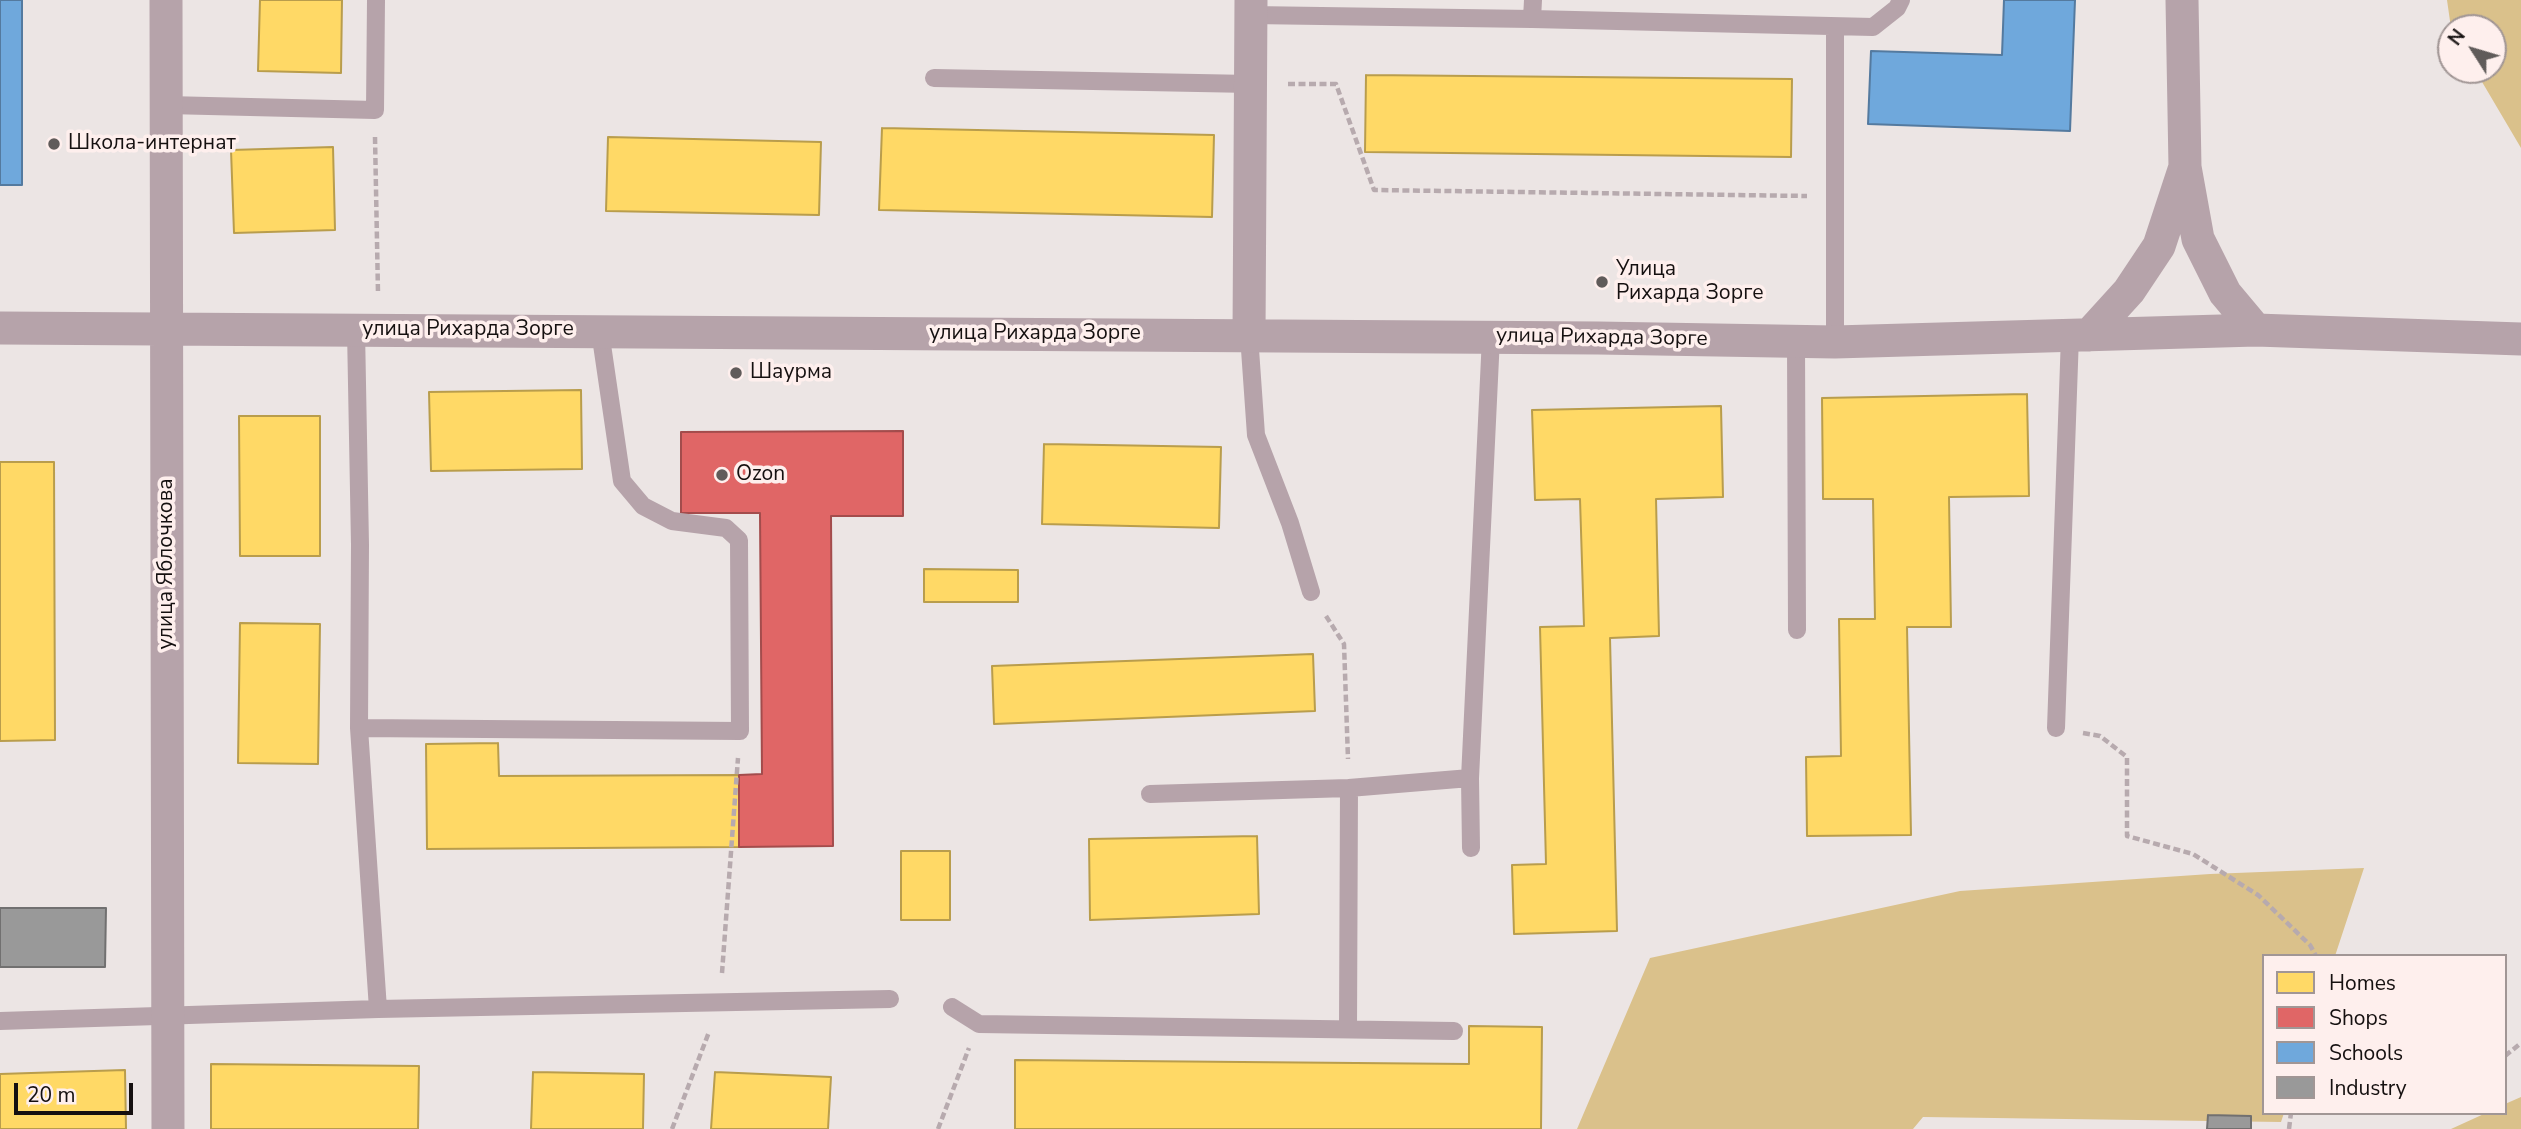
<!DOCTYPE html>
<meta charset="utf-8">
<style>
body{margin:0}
#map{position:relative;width:2521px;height:1129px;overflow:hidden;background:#ece5e4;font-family:"Nunito Sans",sans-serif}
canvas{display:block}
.legend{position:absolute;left:2262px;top:954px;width:245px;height:161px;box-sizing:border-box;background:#feefed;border:2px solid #a19695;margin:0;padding:9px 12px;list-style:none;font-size:21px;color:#151010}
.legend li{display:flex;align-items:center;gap:14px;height:35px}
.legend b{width:35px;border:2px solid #a19695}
.north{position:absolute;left:2437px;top:14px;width:70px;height:70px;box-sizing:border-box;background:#feefed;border:2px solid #a19695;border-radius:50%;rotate:307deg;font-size:19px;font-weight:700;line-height:28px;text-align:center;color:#151010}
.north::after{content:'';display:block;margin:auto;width:24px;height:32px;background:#605b5a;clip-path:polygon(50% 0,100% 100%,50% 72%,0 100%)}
.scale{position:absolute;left:14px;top:1083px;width:119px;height:32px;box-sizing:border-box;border:4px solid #151010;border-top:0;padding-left:9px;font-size:21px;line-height:24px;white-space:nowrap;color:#151010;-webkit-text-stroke:5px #feefed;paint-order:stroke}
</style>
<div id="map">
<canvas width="2521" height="1129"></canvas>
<ul class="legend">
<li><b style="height:19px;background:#ffd966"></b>Homes</li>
<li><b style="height:19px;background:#e06666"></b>Shops</li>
<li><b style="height:19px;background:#6fa8dc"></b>Schools</li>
<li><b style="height:19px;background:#999"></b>Industry</li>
</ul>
<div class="north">N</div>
<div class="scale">20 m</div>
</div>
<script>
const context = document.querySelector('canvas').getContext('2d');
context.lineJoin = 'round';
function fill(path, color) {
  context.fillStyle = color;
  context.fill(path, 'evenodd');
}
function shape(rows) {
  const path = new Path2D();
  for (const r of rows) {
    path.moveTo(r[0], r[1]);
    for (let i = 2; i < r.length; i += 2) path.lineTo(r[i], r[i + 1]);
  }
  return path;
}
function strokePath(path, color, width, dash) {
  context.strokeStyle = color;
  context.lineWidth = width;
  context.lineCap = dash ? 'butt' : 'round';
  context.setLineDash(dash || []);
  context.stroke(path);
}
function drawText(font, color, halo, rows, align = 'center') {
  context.font = font + ' "Nunito Sans",sans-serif';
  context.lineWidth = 7;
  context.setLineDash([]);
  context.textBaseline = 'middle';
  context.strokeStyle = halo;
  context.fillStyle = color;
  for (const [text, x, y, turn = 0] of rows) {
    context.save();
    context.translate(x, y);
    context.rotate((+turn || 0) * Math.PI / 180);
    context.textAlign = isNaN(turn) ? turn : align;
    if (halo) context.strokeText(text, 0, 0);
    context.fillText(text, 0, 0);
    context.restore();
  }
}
fill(shape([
 [2447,0,2521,0,2521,148,2475,70,2493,70,2493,28,2451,28],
 [2364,868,2335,956,2264,956,2264,1113,2284,1113,2281,1122,1923,1117,1913,1129,1577,1129,1650,958,1960,891,2210,874],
 [2521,1097,2521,1129,2451,1129,2486,1113,2505,1113,2505,1104]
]), '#dac18b');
const homes = shape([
 [260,0,342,0,341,73,258,71,260,0],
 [1366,75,1792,79,1791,157,1365,152,1366,75],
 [882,128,1214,135,1212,217,879,210,882,128],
 [608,137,821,142,819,215,606,211,608,137],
 [333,147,335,230,234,233,231,150,333,147],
 [581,390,582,469,431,471,429,392,581,390],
 [2027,394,2029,496,1949,497,1951,627,1907,627,1911,835,1807,836,1806,757,1841,756,1839,619,1875,619,1873,499,1823,499,1822,398,2027,394],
 [1721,406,1723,497,1656,499,1659,636,1610,638,1617,931,1514,934,1512,865,1546,864,1540,627,1584,626,1580,499,1535,500,1532,410,1721,406],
 [239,416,320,416,320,556,240,556,239,416],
 [1044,444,1221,447,1219,528,1042,524,1044,444],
 [0,462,54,462,55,740,0,741,0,462],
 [924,569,1018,570,1018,602,924,602,924,569],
 [240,623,320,624,318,764,238,763,240,623],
 [1313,654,1315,711,994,724,992,666,1313,654],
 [498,743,499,776,739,775,739,847,427,849,426,744,498,743],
 [1257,836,1259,914,1090,920,1089,839,1257,836],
 [901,851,950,851,950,920,901,920,901,851],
 [1469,1026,1542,1027,1541,1129,1015,1129,1015,1060,1469,1064,1469,1026],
 [211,1064,419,1066,418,1129,211,1129,211,1064],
 [125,1070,126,1129,0,1129,0,1074,125,1070],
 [533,1072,644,1074,643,1129,531,1129,533,1072],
 [715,1072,831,1077,828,1129,711,1129,715,1072]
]);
fill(homes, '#ffd966');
strokePath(homes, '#b99d4c', 2);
const shops = shape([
 [903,431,903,516,831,516,833,846,739,847,739,775,762,774,760,513,681,513,681,432,903,431]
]);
fill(shops, '#e06666');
strokePath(shops, '#a34c4c', 2);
const schools = shape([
 [0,0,22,0,22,185,0,185,0,0],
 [2004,0,2075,0,2070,131,1868,124,1871,51,2002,55,2004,0]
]);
fill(schools, '#6fa8dc');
strokePath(schools, '#547a9f', 2);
const industry = shape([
 [0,908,106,908,105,967,0,967,0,908],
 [2208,1115,2251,1116,2251,1129,2207,1129,2208,1115]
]);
fill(industry, '#999');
strokePath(industry, '#717070', 2);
strokePath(shape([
 [1288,84,1336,84,1374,190,1807,196],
 [375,137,378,293],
 [1326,616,1344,644,1348,759],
 [2083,733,2100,736,2127,757,2127,836,2193,854,2258,895,2310,945,2316,956],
 [722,973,738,758],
 [2505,1056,2521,1043],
 [672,1129,709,1032],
 [938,1129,969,1048],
 [2289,1129,2291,1113]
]), '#b7aaae', 4.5, [7, 3.5]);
strokePath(shape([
 [1251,15,1532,19,1533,0],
 [1532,19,1873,27,1897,8,1901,0],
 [934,78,1251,84],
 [167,105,375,110,376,0],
 [356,330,360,545,359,728,740,731,739,540,726,528,672,521,643,506,622,481,600,331],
 [1249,335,1256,435,1290,523,1311,592],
 [1796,341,1797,630],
 [1835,342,1835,28],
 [359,728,378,1009],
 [2056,728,2070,336],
 [1150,794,1349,788],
 [1471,848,1470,778,1491,337],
 [952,1007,979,1024,1454,1031],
 [0,1021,378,1009,890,999],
 [1348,1029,1349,788,1470,778]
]), '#b6a3aa', 18);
strokePath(shape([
 [166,0,168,1129],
 [2182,0,2185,167,2198,239,2225,293,2256,330],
 [0,328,1598,338,1835,342,2256,330,2521,339],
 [1249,335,1251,0],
 [2089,335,2129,291,2159,246,2184,170]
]), '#b6a3aa', 33);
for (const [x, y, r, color] of [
 [54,144,7,"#605b5a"],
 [1602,282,7,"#605b5a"],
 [736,373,7,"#605b5a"],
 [722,475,7,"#605b5a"]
]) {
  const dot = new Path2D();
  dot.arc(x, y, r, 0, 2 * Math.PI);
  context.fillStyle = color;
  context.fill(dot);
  strokePath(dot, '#feefed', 2.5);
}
drawText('21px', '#151010', '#feefed', [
 ["Школа-интернат",68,144],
 ["Улица",1616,270],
 ["Рихарда Зорге",1616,294],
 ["Шаурма",750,373],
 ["Ozon",736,475]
], 'left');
drawText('21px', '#151010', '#feefed', [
 ["улица Рихарда Зорге",468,330],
 ["улица Рихарда Зорге",1035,334],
 ["улица Рихарда Зорге",1602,338,1],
 ["улица Яблочкова",167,564,-90]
]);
</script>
